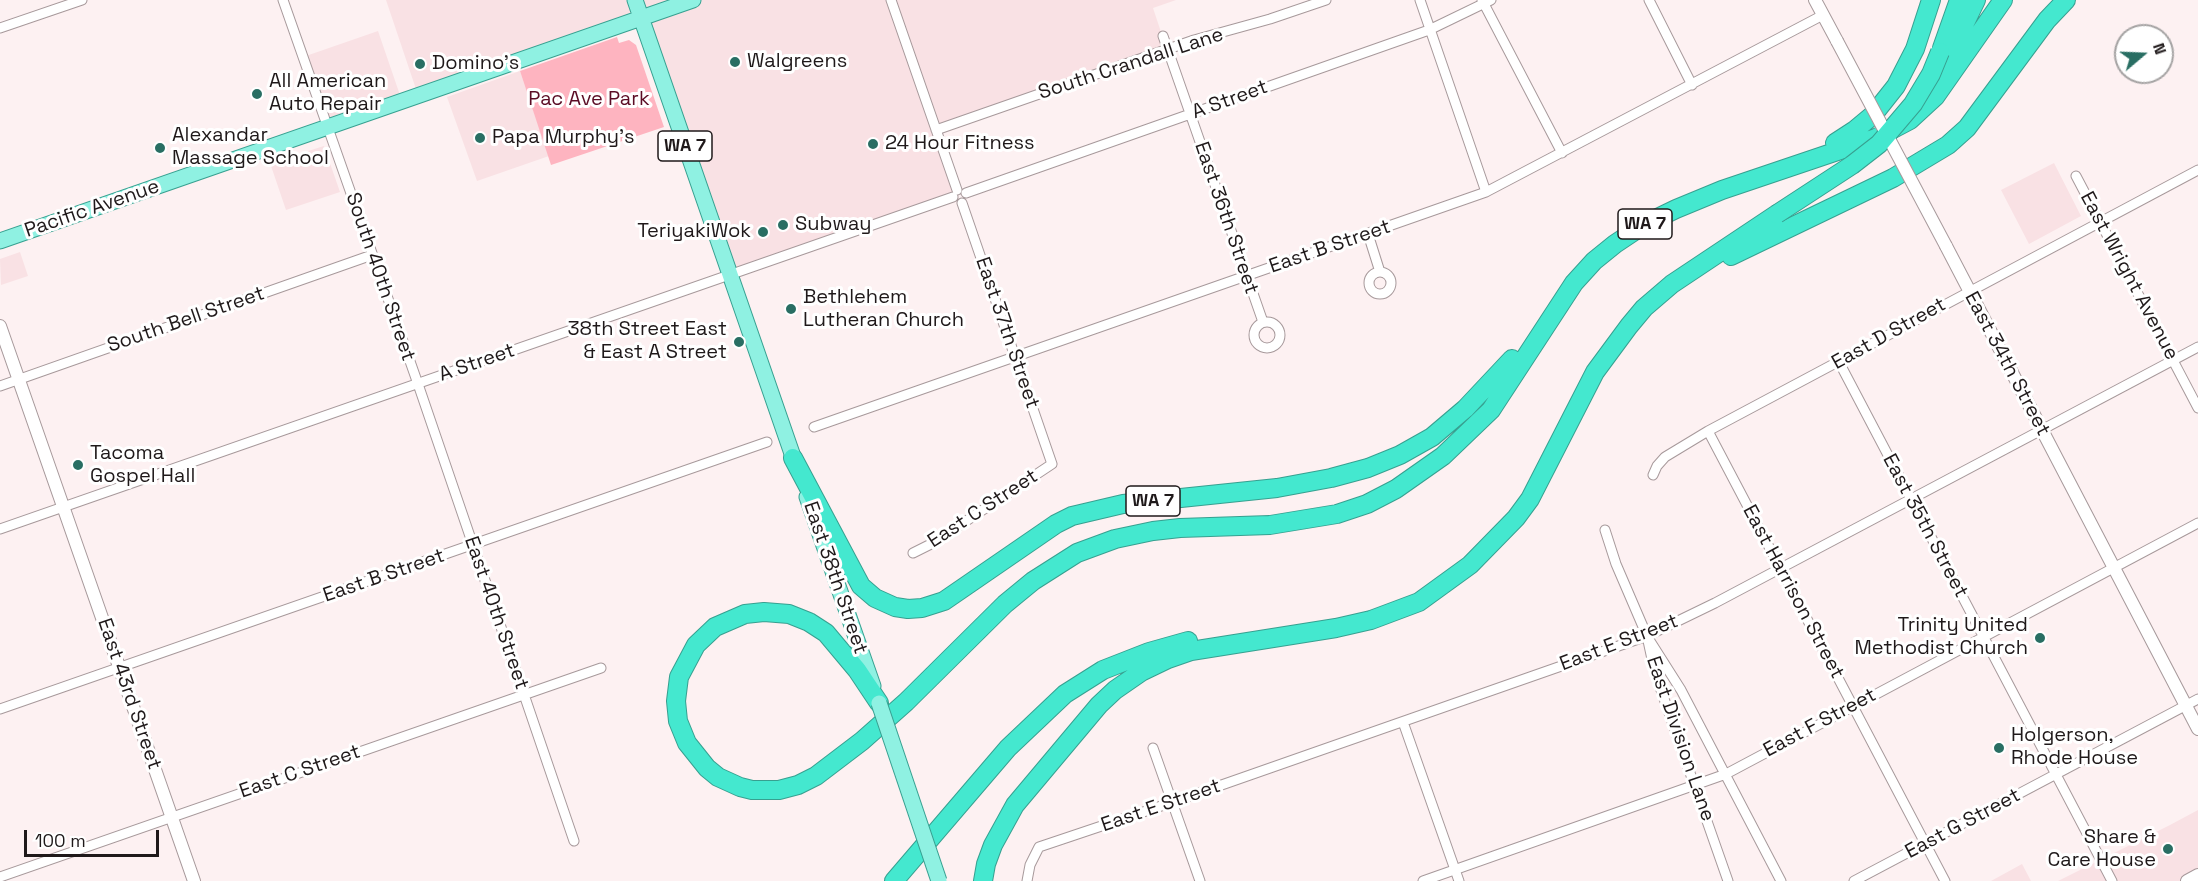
<!DOCTYPE html>
<style>
body{margin:0}
#map{position:relative;width:2198px;height:881px;overflow:hidden;background:#fdf1f2;font-family:"Space Grotesk",sans-serif}
canvas{display:block}
.north{position:absolute;left:2114px;top:24px;width:60px;height:60px;box-sizing:border-box;background:#fff;border:2px solid #a5a3a3;border-radius:50%;rotate:71deg;font-size:16px;font-weight:700;line-height:24px;text-align:center;color:#1f191a}
.north::after{content:'';display:block;margin:auto;width:21px;height:27px;background:#296e63;clip-path:polygon(50% 0,100% 100%,50% 72%,0 100%)}
.scale{position:absolute;left:24px;top:830px;width:135px;height:27px;box-sizing:border-box;border:3px solid #1f191a;border-top:0;padding-left:8px;font-size:18px;line-height:21px;white-space:nowrap;color:#1f191a;-webkit-text-stroke:4px #fff;paint-order:stroke}
</style>
<div id="map">
<canvas width="2198" height="881"></canvas>
<div class="north">N</div>
<div class="scale">100 m</div>
</div>
<script>
const context = document.querySelector('canvas').getContext('2d');
context.lineJoin = 'round';
function fill(path, color) {
  context.fillStyle = color;
  context.fill(path, 'evenodd');
}
function shape(rows) {
  const path = new Path2D();
  for (const r of rows) {
    if (r.length === 3) {
      path.moveTo(r[0] + r[2], r[1]);
      path.arc(r[0], r[1], r[2], 0, 2 * Math.PI);
      continue;
    }
    path.moveTo(r[0], r[1]);
    for (let i = 2; i < r.length; i += 2) path.lineTo(r[i], r[i + 1]);
  }
  return path;
}
function strokePath(path, color, width, dash) {
  context.strokeStyle = color;
  context.lineWidth = width;
  context.lineCap = dash ? 'butt' : 'round';
  context.setLineDash(dash || []);
  context.stroke(path);
}
function drawText(font, color, halo, rows, align = 'center') {
  context.font = font + ' "Space Grotesk",sans-serif';
  context.lineWidth = 6;
  context.setLineDash([]);
  context.textBaseline = 'middle';
  context.strokeStyle = halo;
  context.fillStyle = color;
  for (const [text, x, y, turn = 0] of rows) {
    context.save();
    context.translate(x, y);
    context.rotate((+turn || 0) * Math.PI / 180);
    context.textAlign = isNaN(turn) ? turn : align;
    if (halo) context.strokeText(text, 0, 0);
    context.fillText(text, 0, 0);
    context.restore();
  }
}
fill(shape([
 [386,0,1176,0,1153,8,1167,50,937,130,959,195,729,275,641,18,418,95],
 [378,31,402,101,327,127,303,57],
 [520,71,549,156,477,181,447,97],
 [324,146,340,192,286,210,270,163],
 [2054,163,2081,216,2029,244,2001,190],
 [20,252,28,276,1,285,0,259],
 [2198,810,2198,881,2058,881,2170,825],
 [2022,864,2031,881,1991,881]
]), '#f9e1e4');
fill(shape([
 [617,37,619,43,629,40,636,45,664,127,551,165,520,71]
]), '#feb4c0');
const minor = shape([
 [283,0,418,384,574,841],
 [891,0,957,190],
 [1420,0,1486,192],
 [1482,0,1562,153],
 [1649,0,1692,85],
 [0,28,82,0],
 [1163,36,1263,322],
 [936,130,1194,40,1270,19,1326,0],
 [2076,176,2198,408],
 [966,193,1429,30,1491,0],
 [1368,234,1380,272],
 [1380,283,11],
 [1267,335,13],
 [1839,362,2112,881],
 [0,386,372,255],
 [814,427,1486,192,1823,15],
 [1708,431,1945,881],
 [1653,475,1657,466,1665,457,1708,431,2198,170],
 [0,529,953,197],
 [1605,530,1616,564,1647,636,1655,673,1728,881],
 [913,553,933,543,1052,464,962,203],
 [1648,638,1681,690,1781,881],
 [0,709,767,442],
 [1403,722,1459,881],
 [1153,748,1200,881],
 [0,877,601,668],
 [1027,881,1030,865,1039,847,1173,802,1647,636,1715,603,2198,347],
 [1423,881,1726,774,2198,523],
 [1854,881,2198,699]
]);
const tertiary = shape([
 [1815,0,1837,41],
 [1946,246,2198,729],
 [0,326,194,881],
 [2187,881,2198,875]
]);
const primary = shape([
 [635,0,797,468],
 [0,241,693,0],
 [807,497,873,686]
]);
const motorway = shape([
 [1942,48,1959,0],
 [1935,75,1953,48,1976,0],
 [1835,143,1855,130,1873,115,1896,86,1915,49,1931,0],
 [1731,256,1893,178,1948,145,1967,128,2047,20,2066,0],
 [793,458,861,586,875,598,895,607,908,609,922,608,944,601,1056,524,1072,516,1123,504,1277,488,1331,478,1368,468,1400,455,1432,437,1465,409,1512,359],
 [879,703,857,670,826,633,809,622,789,614,764,612,745,614,715,627,696,645,679,677,676,701,678,721,687,743,707,768,718,777,740,787,752,790,779,790,798,785,816,776,862,741,906,702,1005,604,1033,581,1077,553,1115,539,1153,531,1180,528,1270,525,1337,514,1367,504,1396,489,1443,456,1491,410,1574,283,1594,261,1615,244,1645,224,1676,209,1722,190,1876,138,1910,120,1935,97,2003,0],
 [894,881,1008,748,1065,694,1103,670,1149,652,1188,641],
 [983,881,986,864,993,845,1015,805,1099,705,1115,690,1141,672,1168,659,1191,651,1336,628,1371,620,1419,602,1470,565,1516,518,1530,499,1595,372,1629,326,1644,308,1672,284,1777,214]
]);
strokePath(minor, '#a7999b', 11);
strokePath(tertiary, '#a7999b', 14);
strokePath(primary, '#37a090', 17);
strokePath(motorway, '#37a090', 20);
strokePath(minor, '#fff', 9);
strokePath(tertiary, '#fff', 12);
strokePath(primary, '#8ff1e2', 15);
strokePath(motorway, '#44e8cf', 18);
const tertiaryBridge = shape([
 [1837,41,1946,246]
]);
const primaryBridge = shape([
 [879,703,939,881]
]);
const motorwayBridge = shape([
 [1777,214,1852,165,1879,144,1913,104,1931,74,1940,52]
]);
strokePath(tertiaryBridge, '#a7999b', 14, []);
strokePath(primaryBridge, '#37a090', 17, []);
strokePath(motorwayBridge, '#37a090', 20, []);
strokePath(tertiaryBridge, '#fff', 12);
strokePath(primaryBridge, '#8ff1e2', 15);
strokePath(motorwayBridge, '#44e8cf', 18);
for (const [x, y, r, color] of [
 [735,62,6,"#296e63"],
 [420,64,6,"#296e63"],
 [257,94,6,"#296e63"],
 [480,138,6,"#296e63"],
 [873,144,6,"#296e63"],
 [160,148,6,"#296e63"],
 [783,225,6,"#296e63"],
 [763,232,6,"#296e63"],
 [791,309,6,"#296e63"],
 [739,342,6,"#296e63"],
 [78,465,6,"#296e63"],
 [2040,638,6,"#296e63"],
 [1999,748,6,"#296e63"],
 [2168,849,6,"#296e63"]
]) {
  const dot = new Path2D();
  dot.arc(x, y, r, 0, 2 * Math.PI);
  context.fillStyle = color;
  context.fill(dot);
  strokePath(dot, '#fff', 2);
}
for (const [x, y, w] of [
 [685,146,54],
 [1645,224,54],
 [1153,501,54]
]) {
  const box = new Path2D();
  box.roundRect(x - w / 2, y - 15, w, 30, 4.5);
  context.fillStyle = '#fff';
  context.fill(box);
  strokePath(box, '#1f191a', 1.5);
}
drawText('bold 18px', '#1f191a', null, [
 ["WA 7",685,146],
 ["WA 7",1645,224],
 ["WA 7",1153,501]
]);
drawText('20px', '#1f191a', '#fff', [
 ["Walgreens",747,62],
 ["Domino's",432,64],
 ["All American",269,82],
 ["Auto Repair",269,105],
 ["Alexandar",172,136],
 ["Massage School",172,159],
 ["Papa Murphy's",492,138],
 ["24 Hour Fitness",885,144],
 ["Subway",795,225],
 ["TeriyakiWok",751,232,"right"],
 ["Bethlehem",803,298],
 ["Lutheran Church",803,321],
 ["38th Street East",727,330,"right"],
 ["& East A Street",727,353,"right"],
 ["Tacoma",90,454],
 ["Gospel Hall",90,477],
 ["Trinity United",2028,626,"right"],
 ["Methodist Church",2028,649,"right"],
 ["Holgerson,",2011,736],
 ["Rhode House",2011,759],
 ["Share &",2156,838,"right"],
 ["Care House",2156,861,"right"]
], 'left');
drawText('20px', '#1f191a', '#fff', [
 ["South Crandall Lane",1131,64,-18],
 ["A Street",1230,100,-20],
 ["Pacific Avenue",92,209,-19],
 ["East 36th Street",1226,218,71],
 ["East B Street",1330,247,-19],
 ["East Wright Avenue",2129,276,62],
 ["South 40th Street",380,277,71],
 ["South Bell Street",186,320,-19],
 ["East 37th Street",1007,333,71],
 ["East D Street",1889,334,-29],
 ["A Street",477,363,-19],
 ["East 34th Street",2007,364,62],
 ["East C Street",983,509,-33],
 ["East 35th Street",1925,526,62],
 ["East B Street",384,576,-19],
 ["East 38th Street",835,578,71],
 ["East Harrison Street",1793,592,62],
 ["East 40th Street",496,613,71],
 ["East E Street",1619,643,-21],
 ["East 43rd Street",129,694,71],
 ["East F Street",1820,723,-28],
 ["East Division Lane",1680,739,71],
 ["East C Street",300,772,-19],
 ["East E Street",1161,806,-19],
 ["East G Street",1963,824,-28]
]);
drawText('20px', '#5b0c25', '#fff', [
 ["Pac Ave Park",589,100]
]);
</script>
